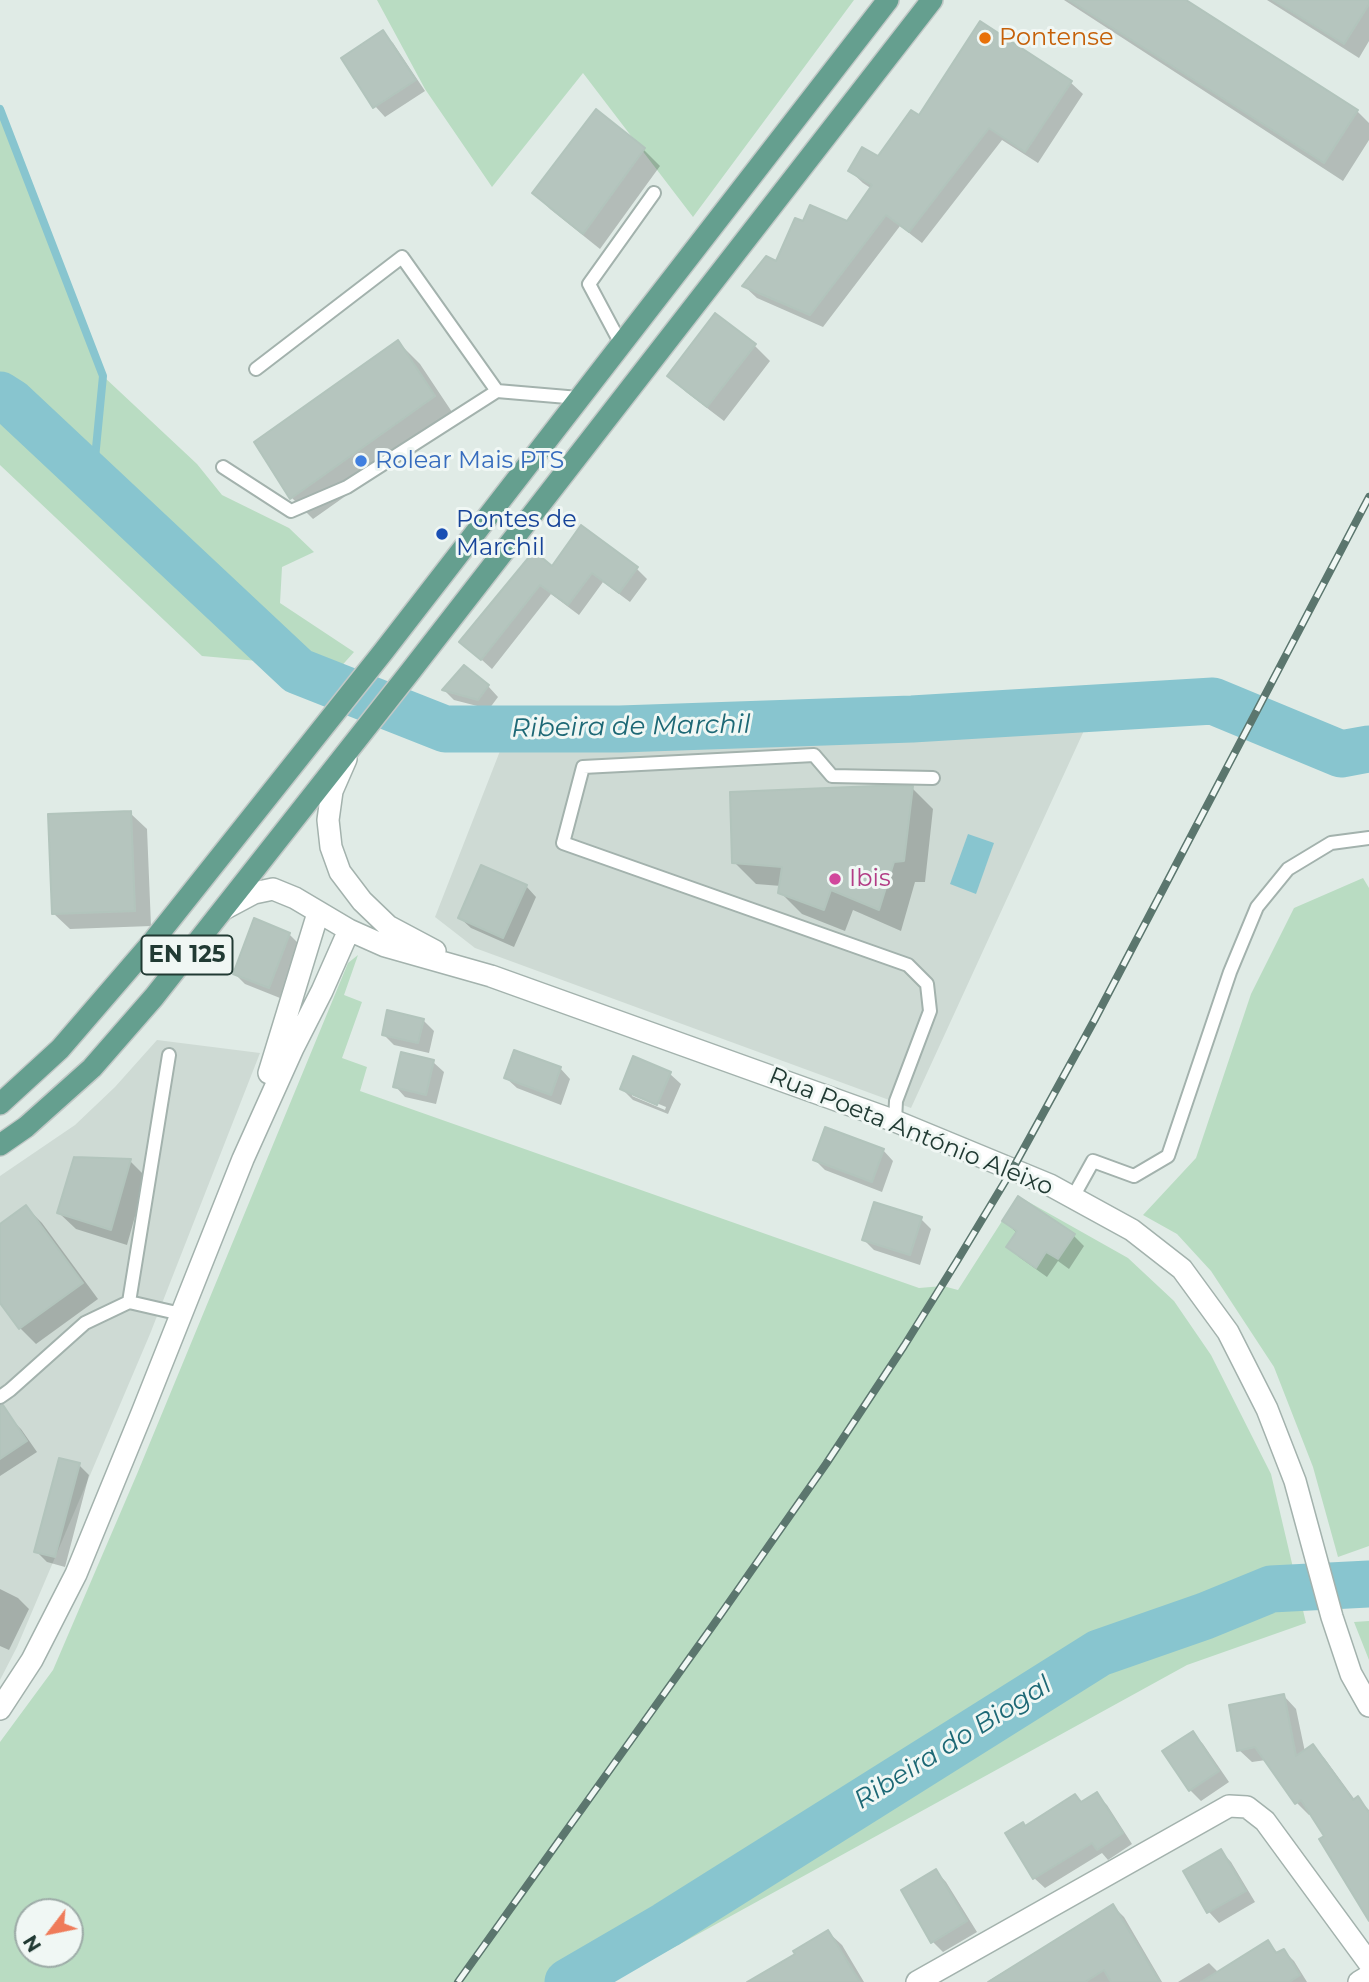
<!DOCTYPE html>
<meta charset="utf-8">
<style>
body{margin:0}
#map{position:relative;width:1369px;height:1982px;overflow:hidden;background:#e0ebe6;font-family:Montserrat,sans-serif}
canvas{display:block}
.north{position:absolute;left:14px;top:1898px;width:70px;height:70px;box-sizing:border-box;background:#f0f7f4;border:2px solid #9daba7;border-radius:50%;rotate:238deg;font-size:19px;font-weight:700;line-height:28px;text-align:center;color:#213a33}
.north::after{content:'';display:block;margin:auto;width:24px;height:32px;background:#ef7b59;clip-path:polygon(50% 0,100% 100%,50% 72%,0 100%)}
</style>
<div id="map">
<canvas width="1369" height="1982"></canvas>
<div class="north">N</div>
</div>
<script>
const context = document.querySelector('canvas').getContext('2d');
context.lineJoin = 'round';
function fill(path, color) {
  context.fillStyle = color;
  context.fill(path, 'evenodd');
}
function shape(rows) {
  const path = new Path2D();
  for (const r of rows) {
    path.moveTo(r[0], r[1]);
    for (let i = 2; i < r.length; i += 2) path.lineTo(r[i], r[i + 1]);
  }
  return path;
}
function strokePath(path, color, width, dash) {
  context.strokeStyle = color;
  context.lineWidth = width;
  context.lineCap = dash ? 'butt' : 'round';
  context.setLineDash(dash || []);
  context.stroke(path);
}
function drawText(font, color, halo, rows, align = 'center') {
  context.font = font + ' Montserrat,sans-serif';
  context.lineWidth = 6;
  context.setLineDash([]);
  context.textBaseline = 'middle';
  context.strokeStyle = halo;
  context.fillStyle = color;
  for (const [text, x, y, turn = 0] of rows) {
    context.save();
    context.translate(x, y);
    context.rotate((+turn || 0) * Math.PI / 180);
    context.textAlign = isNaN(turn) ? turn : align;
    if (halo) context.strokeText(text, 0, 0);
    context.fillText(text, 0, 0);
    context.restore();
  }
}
fill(shape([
 [1087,724,911,1108,475,948,435,917,500,751],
 [157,1040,260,1053,150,1334,17,1647,0,1680,0,1176,75,1125,115,1087]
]), '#cedad4');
fill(shape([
 [377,0,854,0,693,217,583,73,492,187,425,89],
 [0,109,103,376,197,464,222,495,289,528,314,552,282,567,280,603,354,652,313,698,258,661,202,656,0,465],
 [1363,878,1369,888,1369,1546,1338,1557,1313,1467,1274,1367,1211,1271,1177,1234,1143,1215,1196,1158,1251,994,1294,908],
 [358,955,344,995,362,1002,342,1058,367,1067,360,1091,919,1288,943,1286,958,1290,1018,1196,1128,1258,1174,1301,1211,1355,1271,1474,1306,1623,1187,1665,611,1982,0,1982,0,1742,53,1670,137,1474,348,963],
 [28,1912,70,1912,70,1954,28,1954],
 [1369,1621,1369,1660,1354,1622]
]), '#b9dcc2');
fill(shape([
 [968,834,994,843,976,894,950,884]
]), '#88c5cf');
fill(shape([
 [1064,0,1183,0,1357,111,1369,123,1369,140,1343,181],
 [1267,0,1369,0,1369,41,1359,58],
 [383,33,393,43,425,91,385,117,375,106],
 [1070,82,1083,94,1038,163,1002,140,922,243,900,226,823,327,757,298,744,286,777,263,803,223,847,223,872,189,863,183,850,171,878,158,919,117],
 [596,111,644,150,660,166,600,249,550,209,534,193],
 [398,342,420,364,456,418,313,519,292,498,256,442],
 [754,345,770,361,724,421,686,392,670,376],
 [581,528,637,569,647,579,630,602,603,582,579,615,551,594,492,669,462,642,552,568],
 [488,686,498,697,489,709,454,700,444,690],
 [912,788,933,809,925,882,915,882,901,931,853,910,845,931,802,914,780,892,781,886,756,884,734,862],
 [130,813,147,829,151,926,70,929,53,913],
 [526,886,536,897,514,947,471,928,460,918],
 [289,934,300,945,280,998,245,984,235,974],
 [423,1020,434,1031,429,1053,394,1045,383,1034],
 [433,1062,444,1072,436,1104,405,1097,395,1086],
 [560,1068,570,1079,561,1105,517,1088,506,1078],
 [670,1074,681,1084,668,1114,633,1100,622,1089],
 [632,1093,666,1107,665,1110,632,1096],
 [883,1150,893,1161,882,1192,825,1170,815,1160],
 [130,1161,146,1177,127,1245,76,1229,59,1213],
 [26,1207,42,1223,98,1299,36,1344,20,1328,0,1300,0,1226],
 [921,1219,931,1229,920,1265,874,1250,864,1240],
 [1004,1221,1074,1236,1084,1246,1069,1269,1058,1261,1047,1277,1019,1257,1008,1247,1017,1233],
 [11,1419,21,1429,37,1452,0,1476,0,1426],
 [79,1465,89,1475,65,1567,47,1562,36,1551],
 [0,1589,18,1598,29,1609,9,1650,0,1646],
 [1284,1696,1296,1709,1305,1752,1313,1746,1325,1759,1355,1800,1358,1799,1369,1810,1369,1918,1326,1837,1312,1813,1309,1815,1297,1803,1266,1760,1252,1762,1239,1750],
 [1193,1733,1203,1744,1229,1782,1201,1801,1190,1790],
 [1097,1795,1107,1805,1132,1844,1108,1860,1102,1853,1045,1888,1034,1878,1075,1796,1083,1803],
 [1221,1851,1231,1862,1255,1902,1219,1923,1209,1912],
 [936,1871,946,1882,977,1932,943,1952,933,1942,903,1891],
 [1113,1906,1124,1917,1162,1982,991,1982,990,1980],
 [828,1932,842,1945,864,1982,752,1982,797,1954],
 [1267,1942,1279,1954,1284,1951,1294,1961,1307,1982,1178,1982,1209,1963,1219,1973]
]), '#0003');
strokePath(shape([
 [0,109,103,376,93,479]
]), '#88c5cf', 8);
strokePath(shape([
 [0,395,11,402,298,671,445,729,620,729,912,719,1213,701,1341,754,1369,749],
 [568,1982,666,1925,1099,1653,1205,1616,1271,1589,1369,1584]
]), '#88c5cf', 47);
const building = shape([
 [1069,0,1186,0,1358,110,1324,163,1069,0],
 [1273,0,1369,0,1369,4,1344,44,1273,0],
 [980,21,1072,81,1025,152,989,128,909,232,886,215,810,315,742,286,766,256,776,261,795,218,803,221,810,205,847,221,872,185,848,171,862,147,878,156,911,110,919,115,980,21],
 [383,30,416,80,373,108,341,58,383,30],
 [596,109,645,148,583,234,532,193,596,109],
 [715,313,756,344,707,407,667,376,715,313],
 [398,340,435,396,290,499,254,442,398,340],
 [581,525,638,567,619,593,592,573,568,605,540,585,481,660,459,642,534,551,552,566,581,525],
 [464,665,489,685,478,700,442,690,464,665],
 [876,786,913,786,904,861,894,862,879,910,831,890,824,910,778,893,782,867,732,863,730,792,876,786],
 [131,811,135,911,52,914,48,814,131,811],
 [481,865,527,885,503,938,458,918,481,865],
 [254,918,290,933,269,988,233,974,254,918],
 [387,1010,424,1019,418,1043,382,1035,387,1010],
 [514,1050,561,1067,551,1095,504,1078,514,1050],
 [401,1052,434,1060,426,1095,393,1087,401,1052],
 [633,1056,671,1072,657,1105,620,1089,633,1056],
 [825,1127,884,1149,872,1182,813,1160,825,1127],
 [74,1157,131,1159,111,1230,57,1213,74,1157],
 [1018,1196,1075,1234,1058,1259,1046,1252,1036,1268,1006,1247,1017,1231,1002,1221,1018,1196],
 [874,1202,922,1217,910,1255,862,1240,874,1202],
 [26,1205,83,1283,19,1329,0,1303,0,1224,26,1205],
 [3,1405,27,1441,0,1459,0,1406,3,1405],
 [59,1458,80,1463,55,1557,34,1552,59,1458],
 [1284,1694,1296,1756,1313,1744,1353,1800,1358,1796,1369,1813,1369,1921,1319,1839,1324,1836,1301,1800,1295,1804,1255,1747,1237,1751,1229,1705,1284,1694],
 [1193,1731,1219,1771,1189,1791,1162,1751,1193,1731],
 [1097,1792,1123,1833,1097,1850,1092,1843,1033,1879,1005,1833,1023,1822,1025,1826,1075,1794,1081,1802,1097,1792],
 [1221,1849,1246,1891,1207,1913,1183,1871,1221,1849],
 [936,1869,967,1921,931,1943,901,1890,936,1869],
 [1113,1904,1160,1982,1111,1982,1104,1970,1085,1982,988,1982,1113,1904],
 [828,1930,860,1982,747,1982,795,1954,793,1951,828,1930],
 [1268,1940,1276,1953,1284,1949,1300,1975,1289,1982,1201,1982,1268,1940]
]);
fill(building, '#b5c5be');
strokePath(building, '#b2c4bc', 2);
const service = shape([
 [621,344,589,284,654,193],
 [256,369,402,257,497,391],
 [223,467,291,511,347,487,497,391,579,398],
 [895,1121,896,1101,930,1011,927,984,908,965,563,843,583,767,814,755,832,776,933,778],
 [1073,1197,1093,1161,1134,1176,1168,1156,1230,972,1257,907,1288,869,1331,843,1369,838],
 [129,1302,169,1055],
 [0,1397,10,1390,85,1323,129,1302,181,1314]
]);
const minor = shape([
 [346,759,332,791,328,820,331,847,340,872,362,901,388,926,435,951],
 [224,909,254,893,273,889,295,898,349,930,385,946,491,976,895,1121,1050,1185,1132,1230,1182,1269,1228,1332,1267,1409,1295,1481,1332,1617,1351,1674,1369,1706],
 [269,1073,318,913],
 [0,1709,32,1660,76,1574,142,1413,243,1159,293,1048,322,991,349,930],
 [917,1982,1229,1806,1247,1807,1265,1821,1369,1963],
 [1359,1982,1369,1976]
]);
const primary = shape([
 [0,1104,60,1049,154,940,383,652,888,0],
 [0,1145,26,1127,92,1068,154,997,410,672,932,0]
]);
strokePath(service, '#a3b2ad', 16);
strokePath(minor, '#a3b2ad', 24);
strokePath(primary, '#c1c8c6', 24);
strokePath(service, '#fff', 12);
strokePath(minor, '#fff', 21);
strokePath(primary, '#659f8f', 21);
const rail = shape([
 [458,1982,714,1624,826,1464,904,1346,957,1261,1012,1170,1095,1019,1369,497]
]);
strokePath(rail, '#5b766e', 8);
strokePath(rail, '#f0f7f4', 5, [16]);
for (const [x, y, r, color] of [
 [985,38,7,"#e8710a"],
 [361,461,7,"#3f7fe0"],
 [442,534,7,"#1a4fb4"],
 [835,879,7,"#d1479c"]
]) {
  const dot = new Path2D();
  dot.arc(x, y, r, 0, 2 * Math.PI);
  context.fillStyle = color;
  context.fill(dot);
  strokePath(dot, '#f0f7f4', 2.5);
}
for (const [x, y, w] of [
 [187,955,91]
]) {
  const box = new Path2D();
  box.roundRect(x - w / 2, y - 19.5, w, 39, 5);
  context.fillStyle = '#f0f7f4';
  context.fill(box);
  strokePath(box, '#213a33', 2);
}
drawText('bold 23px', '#213a33', null, [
 ["EN 125",187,955]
]);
drawText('24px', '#c56008', '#f0f7f4', [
 ["Pontense",999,38]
], 'left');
drawText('24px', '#366cbe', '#f0f7f4', [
 ["Rolear Mais PTS",375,461]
], 'left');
drawText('24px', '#164399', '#f0f7f4', [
 ["Pontes de",456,520],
 ["Marchil",456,548]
], 'left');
drawText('24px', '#b23c85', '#f0f7f4', [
 ["Ibis",849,879]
], 'left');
drawText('24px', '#213a33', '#f0f7f4', [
 ["Rua Poeta António Aleixo",911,1132,22]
]);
drawText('italic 26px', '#1d6875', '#f0f7f4', [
 ["Ribeira de Marchil",631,727,-1],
 ["Ribeira do Biogal",953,1743,-32]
]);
</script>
